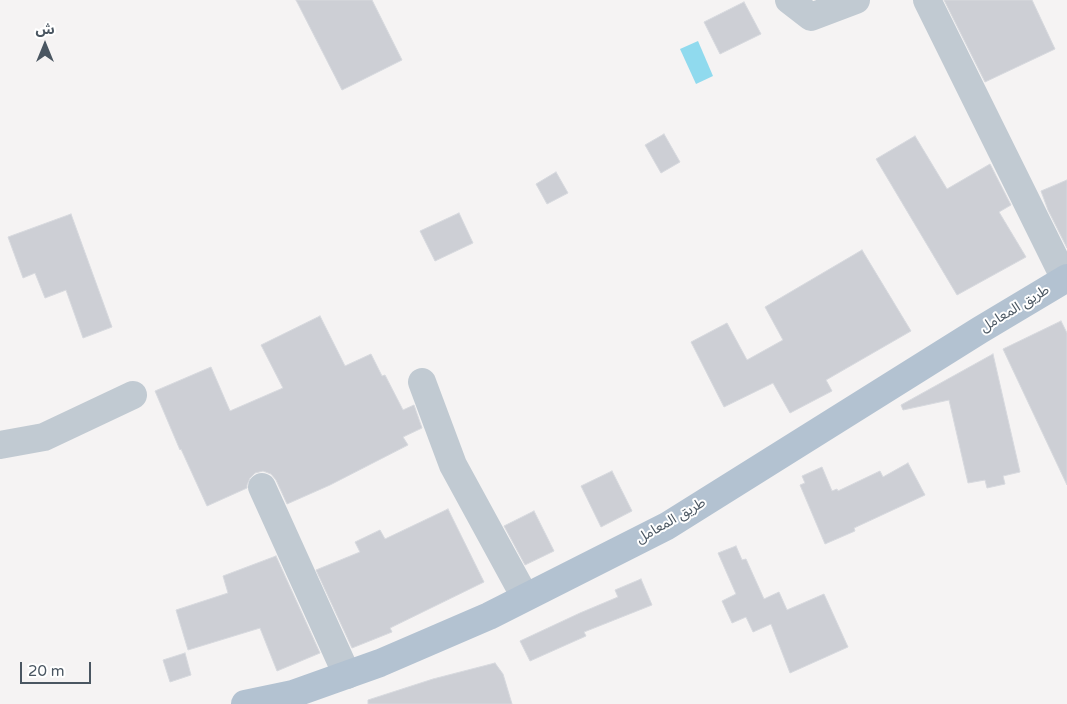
<!DOCTYPE html>
<meta charset="utf-8">
<style>
body{margin:0}
#map{position:relative;width:1067px;height:704px;overflow:hidden;background:#f5f3f3;font-family:"Varela Round","Noto Sans Arabic",sans-serif}
canvas{display:block}
.north{position:absolute;left:20px;top:20px;width:50px;height:50px;-webkit-text-stroke:4px #fff;paint-order:stroke;rotate:0deg;font-size:14px;font-weight:700;line-height:20px;text-align:center;color:#4a5661}
.north::after{content:'';display:block;margin:auto;width:18px;height:22px;background:#4a5661;clip-path:polygon(50% 0,100% 100%,50% 72%,0 100%)}
.scale{position:absolute;left:20px;top:662px;width:71px;height:22px;box-sizing:border-box;border:2px solid #4a5661;border-top:0;padding-left:6px;font-size:15px;line-height:18px;white-space:nowrap;color:#4a5661;-webkit-text-stroke:4px #fff;paint-order:stroke}
</style>
<div id="map">
<canvas width="1067" height="704"></canvas>
<div class="north">ش</div>
<div class="scale">20 m</div>
</div>
<script>
const context = document.querySelector('canvas').getContext('2d');
context.lineJoin = 'round';
function fill(path, color) {
  context.fillStyle = color;
  context.fill(path, 'evenodd');
}
function shape(rows) {
  const path = new Path2D();
  for (const r of rows) {
    path.moveTo(r[0], r[1]);
    for (let i = 2; i < r.length; i += 2) path.lineTo(r[i], r[i + 1]);
  }
  return path;
}
function strokePath(path, color, width, dash) {
  context.strokeStyle = color;
  context.lineWidth = width;
  context.lineCap = dash ? 'butt' : 'round';
  context.setLineDash(dash || []);
  context.stroke(path);
}
function drawText(font, color, halo, rows, align = 'center') {
  context.font = font + ' "Varela Round","Noto Sans Arabic",sans-serif';
  context.lineWidth = 4;
  context.setLineDash([]);
  context.textBaseline = 'middle';
  context.strokeStyle = halo;
  context.fillStyle = color;
  for (const [text, x, y, turn = 0] of rows) {
    context.save();
    context.translate(x, y);
    context.rotate((+turn || 0) * Math.PI / 180);
    context.textAlign = isNaN(turn) ? turn : align;
    if (halo) context.strokeText(text, 0, 0);
    context.fillText(text, 0, 0);
    context.restore();
  }
}
fill(shape([
 [698,41,713,76,696,84,680,49]
]), '#90daee');
const building = shape([
 [296,0,372,0,402,60,342,90,296,0],
 [944,0,1032,0,1055,49,985,82,944,0],
 [744,2,761,34,720,54,704,22,744,2],
 [664,134,680,162,661,173,645,145,664,134],
 [915,136,947,189,990,164,1011,205,999,212,1026,257,957,295,876,159,915,136],
 [556,172,568,193,547,204,536,184,556,172],
 [1067,180,1067,248,1048,210,1041,191,1067,180],
 [459,213,473,243,435,261,420,231,459,213],
 [71,214,112,327,83,338,66,290,45,298,35,273,23,278,8,237,71,214],
 [862,250,911,331,826,380,832,391,790,413,773,383,724,407,691,342,727,323,747,360,783,340,765,307,862,250],
 [320,316,345,366,371,354,382,376,385,375,403,410,414,405,422,428,403,437,408,445,330,485,287,504,276,480,271,474,263,471,255,473,250,478,247,485,247,488,207,506,181,449,180,450,155,391,211,367,230,411,283,388,261,345,320,316],
 [1061,321,1067,333,1067,485,1003,349,1061,321],
 [993,354,1020,472,1003,476,1005,484,987,488,985,480,968,483,949,400,903,410,901,405,993,354],
 [908,463,925,495,854,528,855,531,825,544,800,485,805,483,802,476,822,467,832,491,837,489,838,491,880,471,883,477,908,463],
 [612,471,632,511,601,527,581,486,612,471],
 [448,509,484,582,390,628,392,632,352,648,316,570,360,552,355,542,380,530,385,539,448,509],
 [534,511,554,551,525,565,504,526,534,511],
 [736,546,742,560,746,559,764,599,779,592,787,610,824,594,848,647,790,673,771,624,753,632,746,617,732,623,722,601,736,594,718,553,736,546],
 [276,556,320,653,277,671,260,628,188,650,176,610,228,593,223,576,276,556],
 [641,579,652,605,584,632,586,636,530,661,520,641,580,613,618,597,615,590,641,579],
 [185,653,191,675,170,682,163,660,185,653],
 [495,663,503,674,512,704,368,704,368,700,433,679,495,663]
]);
fill(building, '#cdcfd5');
strokePath(building, '#d7d9de', 1);
strokePath(shape([
 [789,0,811,17,856,0],
 [927,0,1065,279],
 [422,382,453,465,525,597],
 [0,445,44,437,133,395],
 [262,487,347,675]
]), '#c1cad2', 28);
strokePath(shape([
 [245,704,293,694,380,663,489,616,667,526,980,330,1067,278]
]), '#b3c2d1', 28);
drawText('14px', '#4a5661', '#fff', [
 ["طريق المعامل",1015,309,-31],
 ["طريق المعامل",671,521,-30]
]);
</script>
